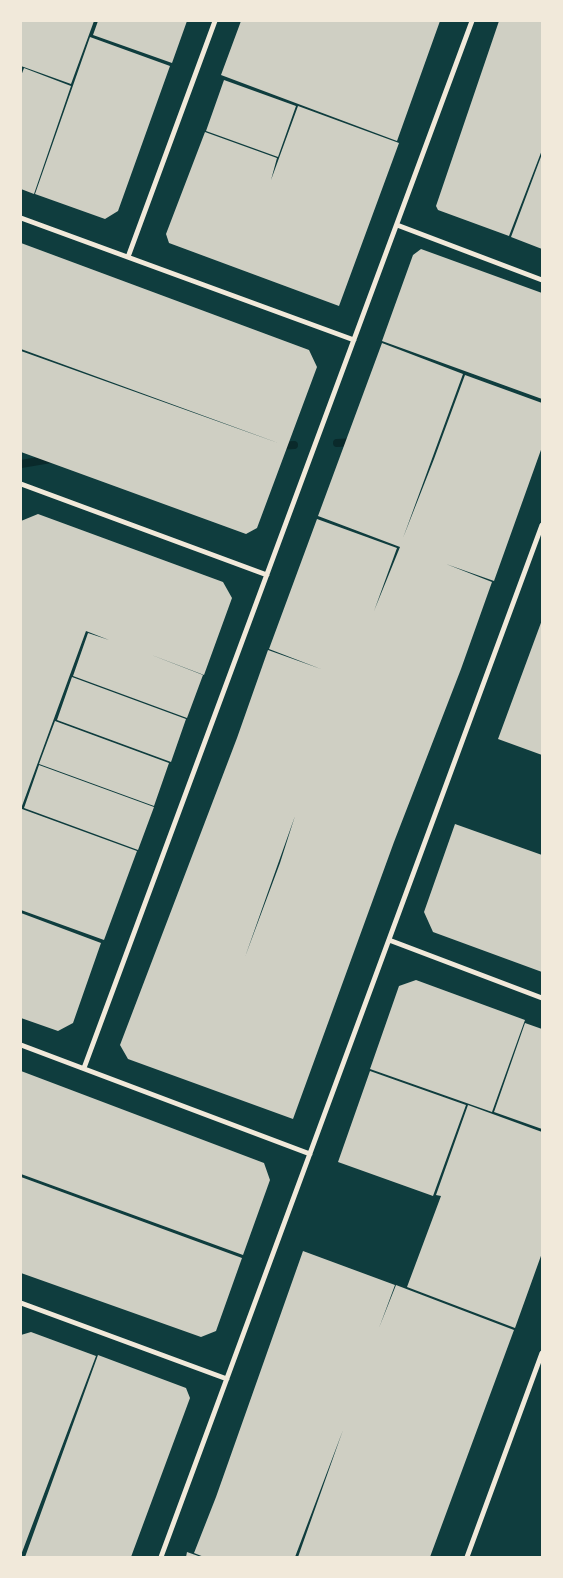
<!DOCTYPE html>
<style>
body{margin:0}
#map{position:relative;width:563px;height:1578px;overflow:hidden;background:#0f3d3e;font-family:Raleway,sans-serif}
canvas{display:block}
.frame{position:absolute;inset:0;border:22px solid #f1e9da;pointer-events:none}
</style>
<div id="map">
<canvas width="563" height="1578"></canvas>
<div class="frame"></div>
</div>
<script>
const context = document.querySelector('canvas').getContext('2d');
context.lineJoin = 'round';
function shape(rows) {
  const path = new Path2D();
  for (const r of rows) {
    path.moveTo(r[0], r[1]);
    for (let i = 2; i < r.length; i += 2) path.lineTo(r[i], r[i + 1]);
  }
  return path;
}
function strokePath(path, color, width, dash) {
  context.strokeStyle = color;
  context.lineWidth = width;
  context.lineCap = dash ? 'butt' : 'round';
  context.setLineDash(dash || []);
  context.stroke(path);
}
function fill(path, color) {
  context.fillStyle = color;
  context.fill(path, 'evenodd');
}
strokePath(shape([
 [337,443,355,442],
 [280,446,294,445],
 [21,464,51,459]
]), '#0a2a2b', 8);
fill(shape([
 [21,21,94,21,71,84,21,66],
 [98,21,187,21,172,63,93,35],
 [241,21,440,21,397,141,221,75],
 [499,21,542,21,542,150,509,236,438,210,436,206],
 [90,37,170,66,118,211,105,219,35,194],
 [24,68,71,86,34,194,21,189,21,76],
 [224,80,296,106,278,157,206,131],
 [298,106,399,143,339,306,169,243,166,234,205,132,277,158,271,180],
 [542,154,542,249,511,237],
 [21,243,309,350,317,367,257,528,246,534,21,452,21,351,281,444,21,349],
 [421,249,542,293,542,399,382,341,413,255],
 [382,343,463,374,403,538,434,459,465,375,542,403,542,447,494,581,446,564,492,582,461,669,394,842,293,1119,128,1059,120,1045,237,738,268,650,321,669,269,649,317,519,397,548,374,611,400,547,318,516],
 [295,816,280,863,245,957,268,892],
 [38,514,223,582,232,598,204,675,149,654,203,675,187,718,73,676,88,633,109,640,86,631,22,806,21,521],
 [542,620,542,755,498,739],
 [72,677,186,719,171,762,57,720],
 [55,721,169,763,154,806,39,764],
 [39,765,154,807,138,850,24,808],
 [22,809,137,851,104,940,21,910],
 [455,824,542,855,542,972,433,932,424,912],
 [21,913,101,943,73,1023,58,1031,21,1018],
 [416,980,525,1020,492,1112,370,1069,399,986],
 [525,1023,542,1029,542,1129,494,1112],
 [21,1071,264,1163,270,1180,243,1255,21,1174],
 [370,1071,466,1105,433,1196,338,1162],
 [468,1105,542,1132,542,1253,515,1328,407,1287,441,1196,436,1195],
 [21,1177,242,1258,216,1331,201,1337,21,1273],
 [303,1251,395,1285,379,1328,396,1285,514,1330,430,1557,298,1557,343,1430,295,1557,204,1557,194,1553,216,1497],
 [31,1332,96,1356,21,1555,21,1335],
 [98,1355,186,1388,190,1398,131,1557,25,1557],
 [187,1552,201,1557,186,1557]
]), '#cfcfc3');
strokePath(shape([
 [21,218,354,340],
 [397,225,542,280],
 [128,257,215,21],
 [21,484,267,575],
 [389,940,542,998],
 [21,1045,310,1154],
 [84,1068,472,21],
 [21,1303,227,1379],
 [161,1557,542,525],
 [467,1557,542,1353]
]), '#f1e9da', 5);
</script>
